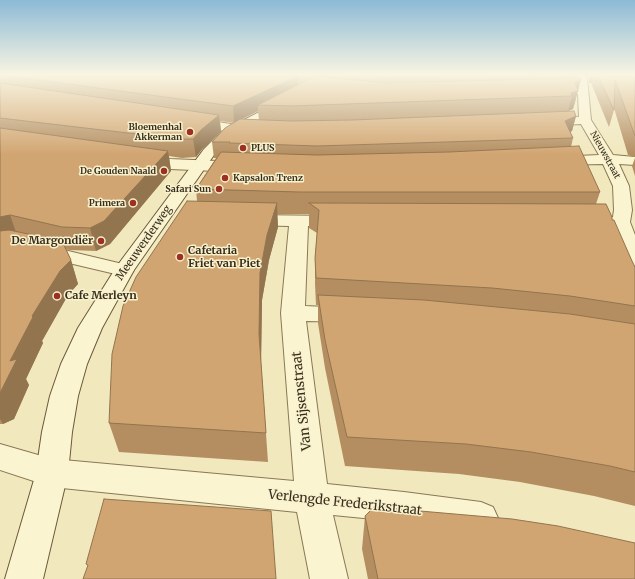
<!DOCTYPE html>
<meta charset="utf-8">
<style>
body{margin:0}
canvas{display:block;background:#f1e8be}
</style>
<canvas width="635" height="579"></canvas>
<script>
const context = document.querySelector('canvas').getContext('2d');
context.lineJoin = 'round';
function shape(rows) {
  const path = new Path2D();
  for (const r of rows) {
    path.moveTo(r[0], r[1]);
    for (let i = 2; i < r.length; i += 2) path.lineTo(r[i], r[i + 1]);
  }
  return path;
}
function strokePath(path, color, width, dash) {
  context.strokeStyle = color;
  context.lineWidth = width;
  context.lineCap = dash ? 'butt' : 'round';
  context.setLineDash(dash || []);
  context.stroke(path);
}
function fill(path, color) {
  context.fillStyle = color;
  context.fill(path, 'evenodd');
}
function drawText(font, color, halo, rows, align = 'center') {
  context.font = font + ' Merriweather,serif';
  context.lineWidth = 3;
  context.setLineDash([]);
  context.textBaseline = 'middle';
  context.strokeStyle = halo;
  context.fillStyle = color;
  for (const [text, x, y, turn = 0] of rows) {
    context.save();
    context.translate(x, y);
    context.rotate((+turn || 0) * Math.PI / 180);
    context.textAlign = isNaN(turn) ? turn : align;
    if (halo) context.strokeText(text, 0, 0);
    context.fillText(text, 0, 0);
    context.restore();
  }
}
const street = shape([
 [572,74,583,74,587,78,591,120,613,155,635,157,635,165,619,164,629,186,632,210,630,222,635,235,635,268,628,266,625,262,614,227,586,227,580,226,577,222,580,218,586,217,613,217,614,210,613,186,603,164,556,165,551,164,549,161,551,158,556,157,599,155,581,124,546,126,542,125,540,122,542,119,546,118,579,117,578,94,548,95,542,92,548,89,577,88,577,79,572,74],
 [191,118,237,125,258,125,263,126,265,129,263,132,258,133,237,133,187,125,185,122,187,119,191,118],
 [141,156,170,159,240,162,245,164,248,167,245,170,240,172,170,169,136,163,134,160,136,157,141,156],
 [248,215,339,216,345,217,348,221,345,225,339,226,308,226,305,306,348,308,356,310,360,315,356,320,348,322,306,321,327,484,404,492,481,502,493,507,498,518,493,529,481,534,404,522,333,515,348,579,310,579,297,512,52,487,0,470,0,444,52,459,294,481,281,313,289,226,248,225,242,224,239,220,242,216,248,215],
 [18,239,131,266,134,270,131,274,124,276,18,251,0,254,0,242,18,239]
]);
const secondary = shape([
 [285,99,289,100,291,102,289,104,242,132,226,143,214,155,134,270,102,328,87,364,78,396,72,432,68,473,43,579,5,579,36,473,42,432,50,396,61,364,78,328,117,266,204,149,216,137,232,126,285,99]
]);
strokePath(street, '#8a7855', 2);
strokePath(secondary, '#6b5939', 2);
fill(street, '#fbf4d1');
fill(secondary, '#fbf4d1');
fill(shape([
 [0,74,579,74,578,78,576,98,576,99,573,109,568,111,576,116,572,131,570,132,573,138,571,147,600,192,596,204,612,220,635,267,635,506,594,496,520,482,459,474,345,466,325,368,318,323,318,305,316,305,315,284,315,258,317,233,309,228,309,214,277,214,278,227,269,260,262,300,261,363,268,462,119,452,109,423,197,201,196,189,216,158,214,158,212,142,234,123,220,121,221,132,203,148,196,157,182,158,169,156,171,171,110,244,96,251,69,250,65,249,71,260,78,284,68,295,42,341,43,343,26,379,29,385,14,419,3,424,0,424],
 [258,111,259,120,242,119],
 [590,74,635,74,635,157,628,155,614,108,614,110,609,127,591,83,589,83,589,79],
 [635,158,635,176,632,166],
 [365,516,635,579,368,579,362,549]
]), '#b48e61');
fill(shape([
 [312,74,328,74,328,75,312,84],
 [592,74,593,74,591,83,589,83],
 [298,76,298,91,258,105,258,111,234,123,233,106],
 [581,80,573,109,568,111,572,96,571,93,575,82],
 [219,115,221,132,203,148,196,157,193,139,201,130],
 [576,116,572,131,561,137,565,121],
 [168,151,171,171,110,244,96,251,90,228],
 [277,203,278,227,269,260,262,300,261,363,268,462,259,334,260,273,267,235],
 [10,215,18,238,0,241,0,217],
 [71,260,78,284,68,295,42,341,43,343,26,379,29,385,14,419,3,424,0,419,0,393,10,361,32,316,60,271]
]), '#92744f');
const building = shape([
 [0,74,282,74,298,76,233,106,0,75,0,74],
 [353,74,513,74,387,77,353,74],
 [597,74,635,74,635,136,615,80,614,110,597,74],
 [315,76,387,83,581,78,581,80,575,82,578,91,571,93,572,96,291,106,258,105,315,76],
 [0,83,219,115,201,130,193,139,179,139,0,118,0,83],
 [574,111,576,116,565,121,573,138,317,146,229,143,230,142,212,142,225,128,240,119,292,121,352,120,574,111],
 [0,128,168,151,104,221,90,228,62,227,10,215,0,217,0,128],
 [579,146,600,192,299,192,196,189,221,152,317,155,449,152,579,146],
 [187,201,277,203,267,235,260,273,259,334,266,433,109,423,112,354,123,306,136,277,187,201],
 [309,203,606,204,612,217,612,220,614,220,632,261,635,267,635,306,570,296,492,288,316,278,315,258,319,210,309,203],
 [9,230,62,241,71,260,60,271,32,316,33,317,10,361,17,359,0,393,0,231,9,230],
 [318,295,424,300,570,314,635,324,635,472,610,466,531,452,466,444,347,437,325,340,318,295],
 [104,499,271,511,276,579,83,579,88,565,86,564,104,499],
 [374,507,512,519,558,526,635,543,635,579,378,579,365,516,374,507]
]);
fill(building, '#d1a571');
strokePath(building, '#92744f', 1);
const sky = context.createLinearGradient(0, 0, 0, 155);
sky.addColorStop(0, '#8cbad6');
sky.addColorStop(0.48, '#f9f5e2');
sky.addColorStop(1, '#f9f5e200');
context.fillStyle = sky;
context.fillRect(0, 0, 635, 155);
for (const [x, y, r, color] of [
 [190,132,4,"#9d3021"],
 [243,148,4,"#9d3021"],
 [164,171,4,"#9d3021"],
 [225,178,4,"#9d3021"],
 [219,189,4,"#9d3021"],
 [133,203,4,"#9d3021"],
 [101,241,4,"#9d3021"],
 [180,257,4,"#9d3021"],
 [57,296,4,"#9d3021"]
]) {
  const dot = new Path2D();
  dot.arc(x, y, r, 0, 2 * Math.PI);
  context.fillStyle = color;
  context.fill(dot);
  strokePath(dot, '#f8f1ce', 1.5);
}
drawText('bold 9px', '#382d1b', '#f8f1ce', [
 ["Bloemenhal",182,127],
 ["Akkerman",182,137],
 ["PLUS",251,148,"left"],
 ["De Gouden Naald",156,171],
 ["Kapsalon Trenz",233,178,"left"],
 ["Safari Sun",211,189],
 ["Primera",125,203]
], 'right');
drawText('9px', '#382d1b', '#f8f1ce', [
 ["Nieuwstraat",605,155,61]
]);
drawText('bold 11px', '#382d1b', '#f8f1ce', [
 ["De Margondiër",93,241,"right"],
 ["Cafetaria",188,251],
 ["Friet van Piet",188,264],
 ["Cafe Merleyn",65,296]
], 'left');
drawText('11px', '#382d1b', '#f8f1ce', [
 ["Meeuwerderweg",144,243,-55]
]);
drawText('13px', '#382d1b', '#f8f1ce', [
 ["Van Sijsenstraat",302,401,-96],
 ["Verlengde Frederikstraat",345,503,6]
]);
</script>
